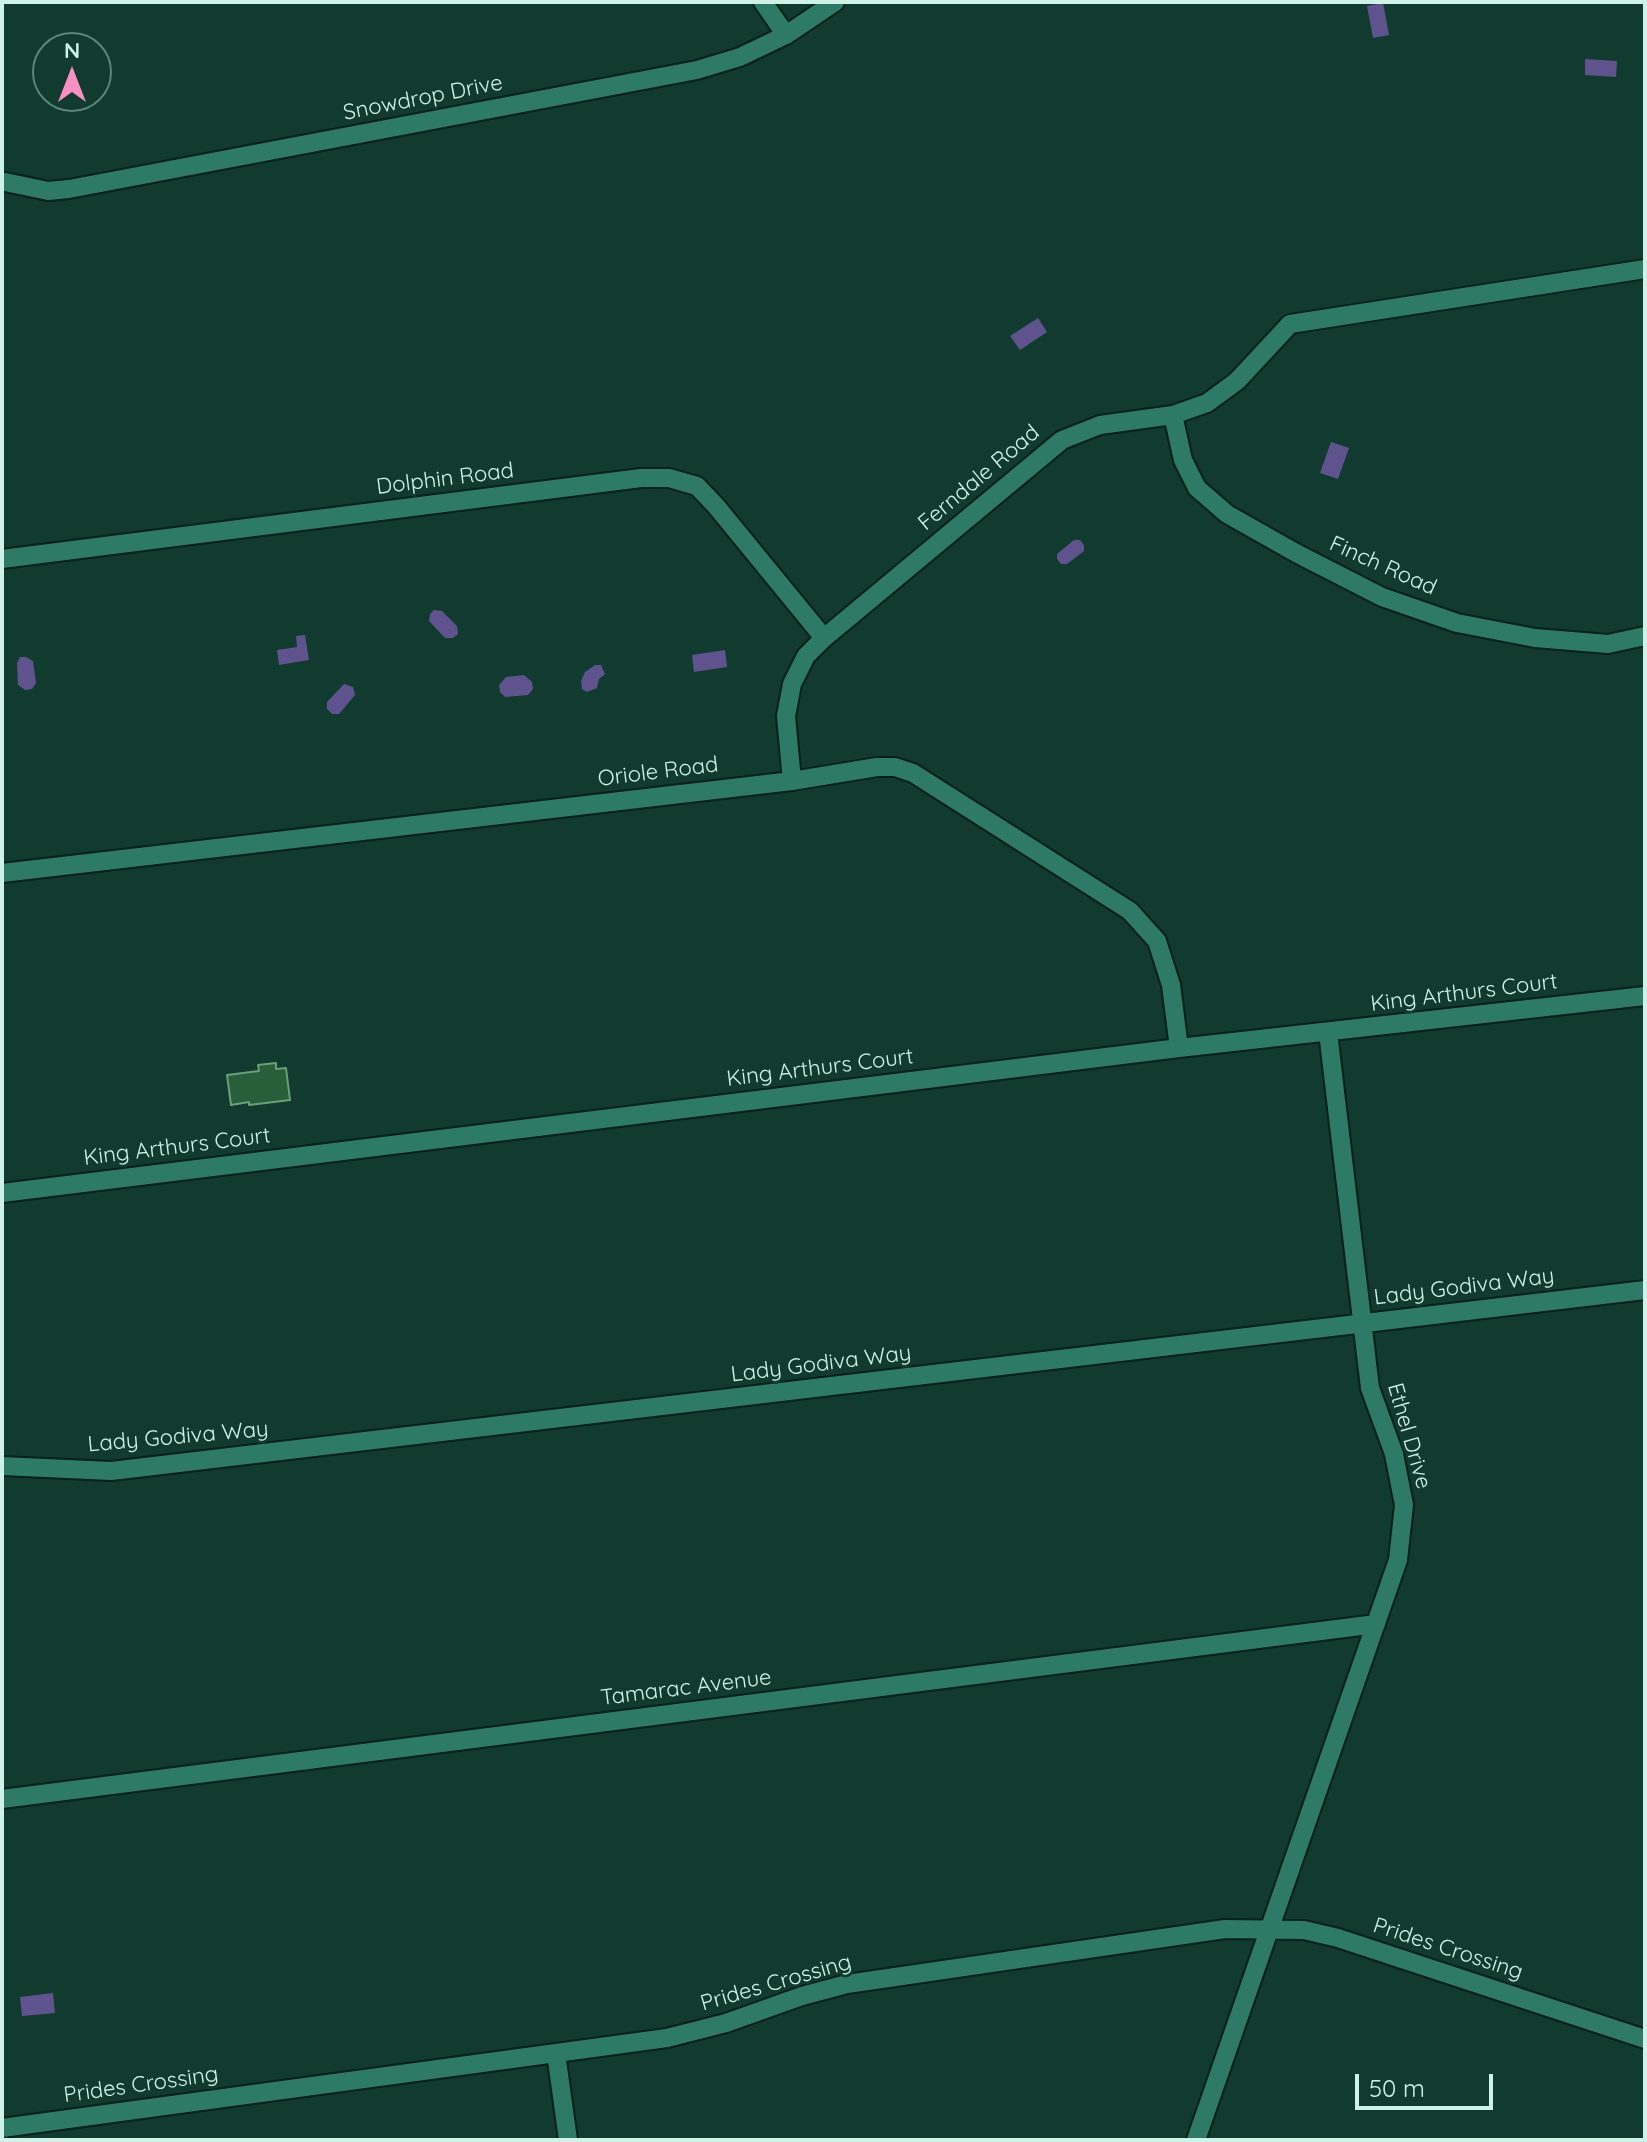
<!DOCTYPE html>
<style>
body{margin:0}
#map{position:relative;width:1647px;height:2142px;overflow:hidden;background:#123b30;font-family:Quicksand,sans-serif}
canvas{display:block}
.frame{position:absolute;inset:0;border:4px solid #cef2e5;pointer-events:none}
.north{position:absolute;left:32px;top:32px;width:80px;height:80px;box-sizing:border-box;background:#123b30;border:2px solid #5d8478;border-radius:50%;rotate:0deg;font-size:22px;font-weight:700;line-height:32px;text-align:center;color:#cef2e5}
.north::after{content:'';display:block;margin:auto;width:28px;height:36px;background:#fc8fc1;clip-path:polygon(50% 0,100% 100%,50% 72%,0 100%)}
.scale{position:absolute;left:1355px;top:2074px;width:138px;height:36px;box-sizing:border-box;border:4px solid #cef2e5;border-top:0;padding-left:10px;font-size:24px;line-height:28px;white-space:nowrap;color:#cef2e5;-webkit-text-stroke:6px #123b30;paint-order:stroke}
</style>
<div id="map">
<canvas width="1647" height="2142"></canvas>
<div class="frame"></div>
<div class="north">N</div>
<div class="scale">50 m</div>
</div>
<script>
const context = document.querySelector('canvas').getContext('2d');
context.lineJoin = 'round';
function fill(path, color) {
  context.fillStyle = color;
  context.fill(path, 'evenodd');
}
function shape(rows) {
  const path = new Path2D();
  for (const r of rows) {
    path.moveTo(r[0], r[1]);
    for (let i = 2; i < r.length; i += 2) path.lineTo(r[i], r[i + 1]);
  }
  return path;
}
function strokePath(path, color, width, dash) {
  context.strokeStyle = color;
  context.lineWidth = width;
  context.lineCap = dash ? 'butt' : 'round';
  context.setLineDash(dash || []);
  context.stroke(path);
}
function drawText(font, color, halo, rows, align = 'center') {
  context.font = font + ' Quicksand,sans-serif';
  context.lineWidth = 6;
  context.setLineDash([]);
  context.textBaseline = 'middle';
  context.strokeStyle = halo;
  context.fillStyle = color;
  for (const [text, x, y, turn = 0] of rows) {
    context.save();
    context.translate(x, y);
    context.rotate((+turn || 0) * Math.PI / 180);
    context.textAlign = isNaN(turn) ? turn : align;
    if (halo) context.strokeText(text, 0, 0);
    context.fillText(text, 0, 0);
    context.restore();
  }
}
fill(shape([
 [1383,3,1389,35,1373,38,1367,6],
 [1585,59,1617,61,1616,77,1585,75],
 [1038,318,1047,332,1020,350,1010,336],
 [1331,442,1349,448,1338,479,1320,473],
 [1074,540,1080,540,1084,545,1084,551,1067,564,1061,564,1057,559,1057,554],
 [434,610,442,611,457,626,458,634,453,638,445,638,429,621,430,614],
 [305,635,309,660,279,665,277,650,297,647,296,636],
 [725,650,727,667,694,672,692,655],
 [20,657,26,657,33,661,36,683,32,689,25,690,18,685,17,663],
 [595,665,601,665,605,674,599,679,597,688,587,692,582,689,581,681,585,672],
 [524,675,532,682,533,689,528,695,505,697,500,692,499,685,506,677],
 [344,684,353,687,355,695,339,714,332,714,327,709,327,702],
 [53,1993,55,2013,22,2016,20,1997]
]), '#5f538d');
const building = shape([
 [276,1063,276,1069,286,1068,290,1100,249,1105,249,1102,231,1105,227,1075,259,1071,258,1065,276,1063]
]);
fill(building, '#285f3a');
strokePath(building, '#689f77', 2);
const minor = shape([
 [763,2,786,35],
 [5,182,48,191,69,189,697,70,740,57,786,35,835,2],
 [1173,415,1183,460,1197,488,1227,514,1296,553,1382,597,1457,623,1535,638,1608,644,1645,636],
 [2,559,641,478,669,478,697,486,716,506,824,638],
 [792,781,786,716,792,684,806,656,824,638,1062,440,1100,425,1173,415,1207,403,1237,381,1290,324,1645,269],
 [2,873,792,781,877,767,895,767,913,773,1130,911,1157,941,1171,985,1179,1048],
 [2,1193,1179,1048,1645,996],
 [2,1466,111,1471,1645,1290],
 [2,1799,1376,1624],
 [556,2053,568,2140],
 [2,2128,667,2038,726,2023,802,1996,847,1984,1225,1929,1304,1930,1338,1938,1645,2039],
 [1196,2140,1398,1560,1404,1505,1394,1454,1370,1388,1328,1032]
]);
strokePath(minor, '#072019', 22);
strokePath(minor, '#2d7b66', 18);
drawText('22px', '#cef2e5', '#123b30', [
 ["Snowdrop Drive",423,98,-11],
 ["Ferndale Road",979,478,-40],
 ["Dolphin Road",445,479,-7],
 ["Finch Road",1383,566,24],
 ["Oriole Road",658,772,-7],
 ["King Arthurs Court",1464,993,-7],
 ["King Arthurs Court",820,1068,-7],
 ["King Arthurs Court",177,1147,-7],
 ["Lady Godiva Way",1464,1287,-7],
 ["Lady Godiva Way",821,1364,-7],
 ["Ethel Drive",1409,1436,74],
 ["Lady Godiva Way",178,1437,-5],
 ["Tamarac Avenue",686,1688,-7],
 ["Prides Crossing",1448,1949,18],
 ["Prides Crossing",776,1983,-16],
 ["Prides Crossing",141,2085,-8]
]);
</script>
